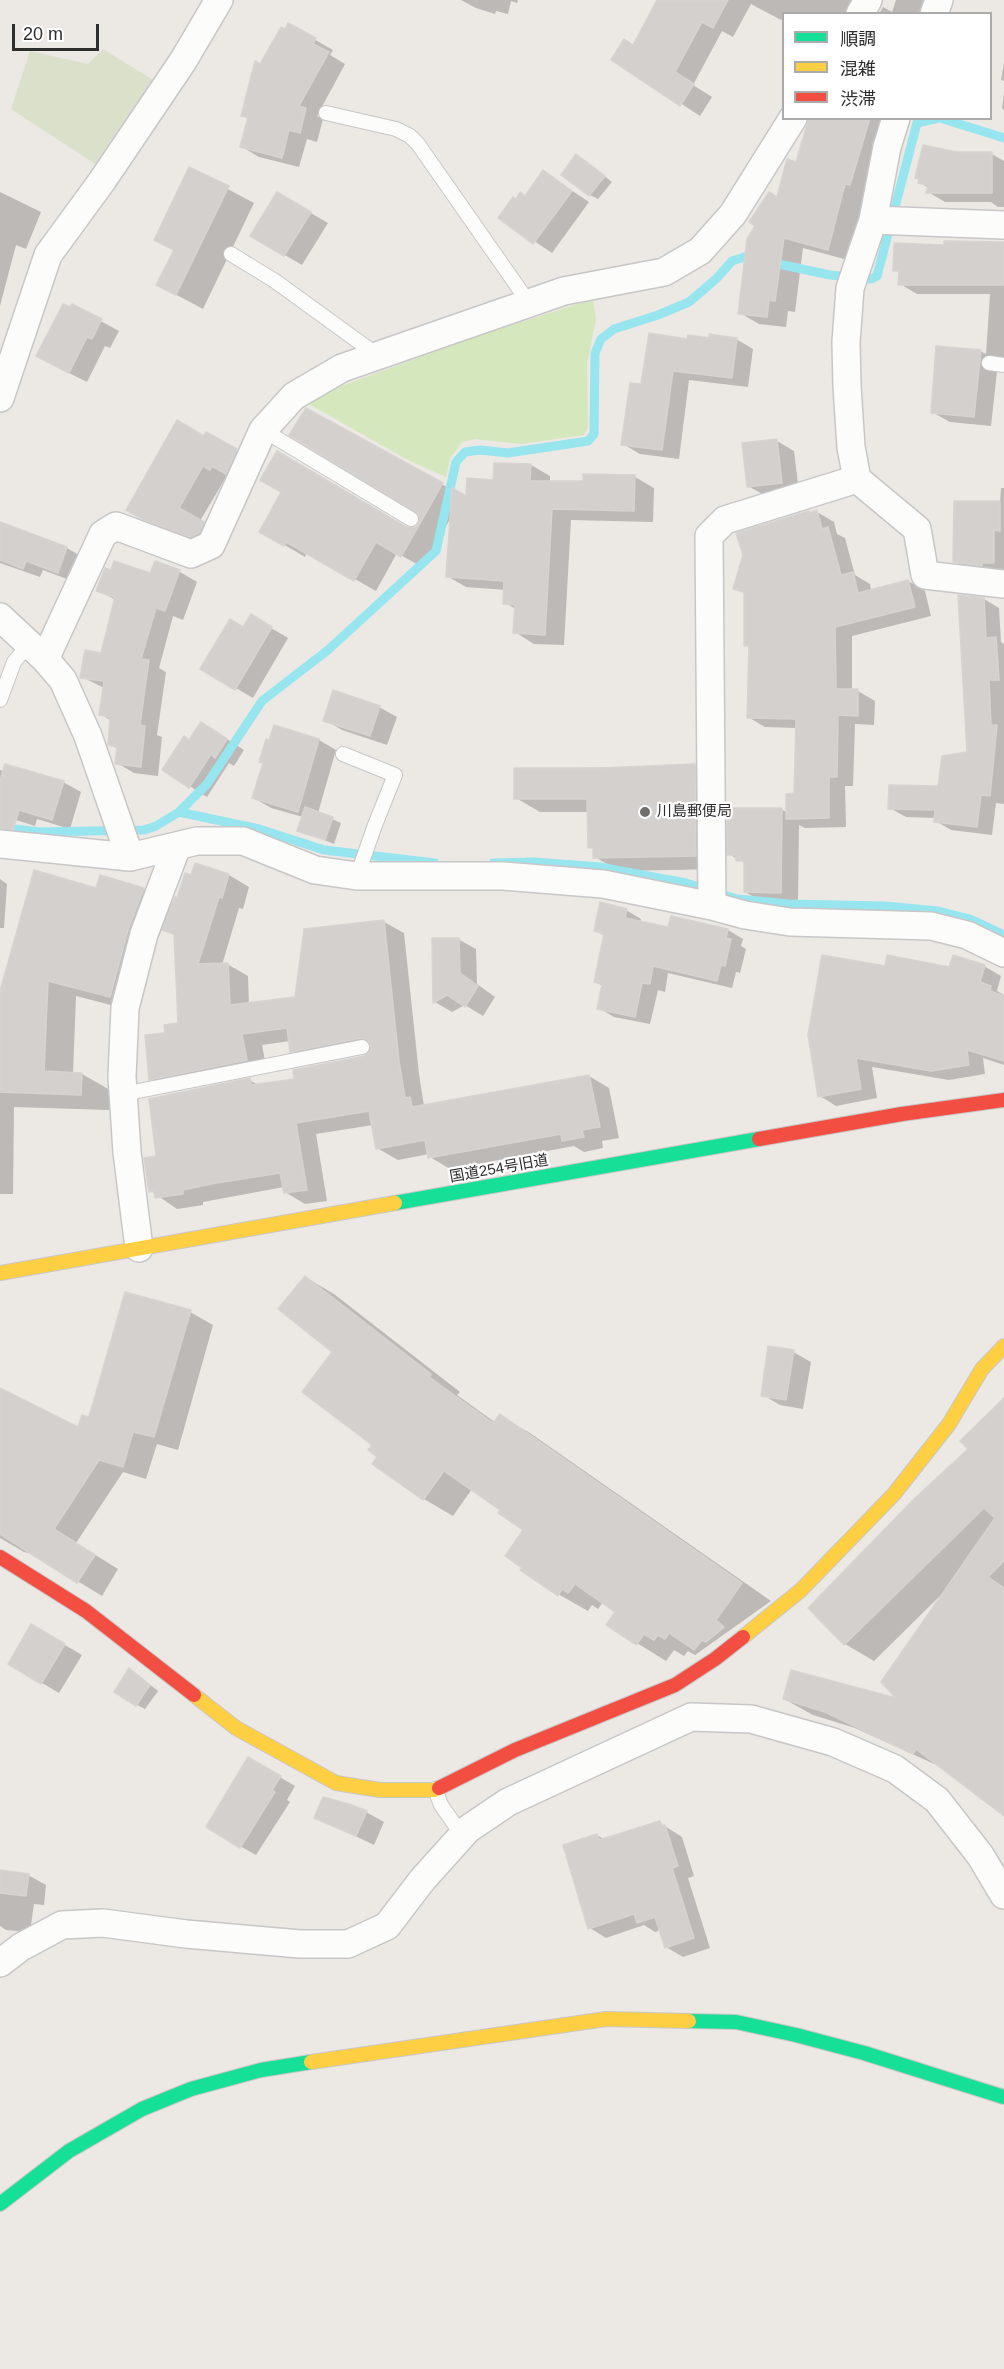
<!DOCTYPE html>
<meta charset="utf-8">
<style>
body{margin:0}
#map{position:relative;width:1004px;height:2369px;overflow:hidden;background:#ece8e4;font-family:Helvetica,"Noto Sans JP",sans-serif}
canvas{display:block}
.legend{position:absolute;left:782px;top:12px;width:210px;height:108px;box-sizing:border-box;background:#fff;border:2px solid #ababab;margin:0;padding:8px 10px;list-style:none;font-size:18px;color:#2e2e2e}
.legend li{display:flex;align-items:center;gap:12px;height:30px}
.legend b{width:30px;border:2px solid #ababab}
.scale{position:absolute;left:12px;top:24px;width:87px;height:27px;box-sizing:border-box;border:3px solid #2e2e2e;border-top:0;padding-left:8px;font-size:18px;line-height:21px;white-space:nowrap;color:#2e2e2e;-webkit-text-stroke:4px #fff;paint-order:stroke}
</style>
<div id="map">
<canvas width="1004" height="2369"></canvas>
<ul class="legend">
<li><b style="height:8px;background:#16e098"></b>順調</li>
<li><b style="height:8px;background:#ffcf43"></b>混雑</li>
<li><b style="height:8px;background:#f24e42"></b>渋滞</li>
</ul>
<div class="scale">20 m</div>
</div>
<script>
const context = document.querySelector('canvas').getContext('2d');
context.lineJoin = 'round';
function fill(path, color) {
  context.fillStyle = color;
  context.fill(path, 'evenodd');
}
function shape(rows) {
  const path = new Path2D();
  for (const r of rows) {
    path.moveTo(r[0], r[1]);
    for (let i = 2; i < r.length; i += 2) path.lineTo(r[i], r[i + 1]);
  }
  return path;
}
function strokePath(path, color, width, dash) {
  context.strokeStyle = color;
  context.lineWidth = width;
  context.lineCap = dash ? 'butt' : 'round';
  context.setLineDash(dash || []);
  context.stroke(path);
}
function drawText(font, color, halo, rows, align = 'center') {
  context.font = font + ' Helvetica,"Noto Sans JP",sans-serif';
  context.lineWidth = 4.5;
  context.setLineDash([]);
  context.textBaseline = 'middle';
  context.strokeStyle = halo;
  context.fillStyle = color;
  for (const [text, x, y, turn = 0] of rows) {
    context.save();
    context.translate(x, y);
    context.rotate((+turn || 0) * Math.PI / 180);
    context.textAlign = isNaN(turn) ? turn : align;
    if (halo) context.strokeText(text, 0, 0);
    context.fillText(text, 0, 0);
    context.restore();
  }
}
fill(shape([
 [593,299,596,320,587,363,588,427,584,435,521,444,475,439,462,442,450,459,446,477,408,460,307,403,317,395,475,337]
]), '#d4e7bd');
fill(shape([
 [103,49,153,80,95,164,11,109,30,51,88,64]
]), '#dbe0cb');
fill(shape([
 [461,0,518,0,517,3,511,1,508,14,496,11,495,14,476,8],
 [659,0,874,0,868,14,786,12,781,20,751,4,733,37,722,31,693,85,712,97,700,116,613,59,634,46],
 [896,0,946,0,942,14,879,14,883,7,892,12],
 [289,25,333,50,330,55,345,64,317,116,323,119,317,142,307,139,299,167,259,157,242,147,249,119,242,115,261,66],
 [1004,63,1004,81,1001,80],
 [1004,94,1004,110,1002,108],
 [820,118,892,118,865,194,848,260,803,248,795,312,788,311,786,327,759,324,740,313,778,199],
 [957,154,992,154,1004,161,1004,207,998,207,991,202,945,202,928,192,929,188,920,183],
 [585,161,612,182,598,199,590,195],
 [190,169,254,203,203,309,158,285,175,251,155,239],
 [544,172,589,202,552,253,500,218,516,201,525,197],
 [0,192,41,212,26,249,16,245,0,306],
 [278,194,328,223,302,265,252,236],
 [1004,244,1004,365,998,362,991,426,950,422,932,412,980,351,986,354,990,294,917,294,900,284,900,273,895,270,945,247],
 [73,306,119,331,110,348,105,346,87,382,55,366],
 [736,339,753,349,748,387,689,380,679,459,640,454,623,444,643,386,689,341],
 [306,410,467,498,495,482,531,465,550,476,550,483,585,483,635,477,654,488,653,522,571,520,564,645,534,644,515,632,516,609,505,603,506,590,466,587,447,576,452,516,422,567,397,553,376,591,307,552,305,557,261,531,415,529,420,524,421,515],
 [207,434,258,464,233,481,226,477,200,521,226,536,214,549,166,531,128,509],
 [777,441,794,451,799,492,766,496,748,486],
 [1001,488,1004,488,1004,572,972,572,955,561,1000,503],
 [808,512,817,512,834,522,837,534,845,538,855,575,870,584,871,591,908,581,925,591,931,616,852,636,852,691,858,691,875,701,874,725,855,724,853,786,845,786,846,827,805,828,799,825,798,902,763,902,745,892,746,864,729,854,781,809,788,813,796,795,797,728,765,727,748,717,750,648,746,645,746,594,735,588],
 [0,524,67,548,84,558,75,582,43,570,40,577,0,563],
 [155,563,180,572,197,582,183,620,173,616,159,668,166,672,157,735,162,737,158,776,134,773,117,763,118,749,109,744,112,721,100,714,104,688,82,677,102,654,116,600,97,590,151,575],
 [984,599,999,608,1001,642,1004,644,1004,804,996,803,992,835,951,830,936,821,936,818,906,817,890,808,940,787,969,754],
 [251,616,288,638,253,698,202,668,244,628],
 [379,707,397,717,387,745,342,730,325,720],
 [275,727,319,740,336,750,318,813,341,823,334,844,299,830,303,817,271,808,254,798],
 [219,734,244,750,234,766,229,763,207,797,164,770,190,742],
 [695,766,719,780,720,869,619,871,595,857,595,850,590,847,589,812,540,812,516,798,516,769],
 [0,770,63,782,81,792,70,829,37,819,35,826,0,815],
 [196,865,229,875,249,887,243,909,239,908,222,965,227,964,248,976,249,1005,297,998,384,922,404,933,419,1074,424,1106,589,1076,609,1088,619,1138,602,1141,603,1148,584,1152,574,1146,450,1169,430,1157,429,1154,398,1160,377,1148,373,1125,316,1134,327,1201,305,1204,285,1192,284,1187,203,1202,203,1205,177,1209,151,1191,157,1157,249,1080,260,1086,296,1080,364,1057,371,1051,312,1063,292,1051,290,1041,262,1045,267,1072,171,1090,151,1079,166,1034,179,1024,176,936,162,929,155,946,138,1012,76,996,73,1074,82,1074,110,1090,109,1110,14,1107,13,1194,0,1194,0,996,97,889,100,877,144,890,173,906,192,877],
 [0,879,7,884,4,928,0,928],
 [626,910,641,919,640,923,669,929,672,917,728,930,743,939,741,946,746,949,740,973,736,972,732,988,668,973,665,992,658,990,650,1024,614,1017,599,1008,603,986,595,982,605,936,595,931],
 [458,939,476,949,477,984,495,997,483,1016,465,1005,452,1012,435,1002],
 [984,966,1001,976,997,991,1004,995,1004,1065,983,1058,985,1074,949,1080,872,1067,877,1098,836,1106,820,1096,887,968,950,968],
 [305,1277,334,1294,460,1392,457,1395,496,1423,500,1416,530,1433,771,1601,695,1655,688,1651,684,1656,674,1650,666,1661,608,1625,617,1612,603,1602,598,1609,592,1605,588,1611,558,1594,525,1530,502,1510,472,1489,453,1516,424,1499,374,1463,379,1457],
 [190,1312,213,1325,178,1450,157,1444,146,1479,123,1472,76,1543,118,1569,102,1596,35,1555,24,1552,0,1538,0,1389,79,1429],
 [793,1352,811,1362,803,1409,780,1405,763,1395],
 [1004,1400,1004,1814,943,1768,855,1728,813,1715,784,1699,901,1701,943,1593,874,1661,845,1644,810,1608,970,1449],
 [32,1626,82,1655,59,1693,10,1664],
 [138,1675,158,1691,145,1709,137,1705],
 [249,1759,295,1786,287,1800,290,1802,256,1855,240,1846],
 [366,1812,384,1822,374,1845,316,1817],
 [660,1823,682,1837,694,1876,688,1878,710,1948,683,1957,666,1947,661,1930,655,1932,644,1925,606,1938,590,1928,597,1835,605,1840],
 [0,1872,28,1875,46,1885,44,1905,34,1904,30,1932,6,1930,0,1926]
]), '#0003');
strokePath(shape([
 [940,118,1004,138],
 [769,262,830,275,871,279,877,276,917,123,939,118],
 [179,812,207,784,262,701,328,650,436,551,456,462,465,452,480,450,508,453,588,441,594,434,595,353,601,339,614,329,658,315,689,302,716,279,732,261,745,257,755,259],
 [0,827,39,832,144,830,156,826,179,812,259,829,324,850,435,863],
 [493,863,534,862,600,867,686,883,737,899,789,904,885,906,938,911,970,919,1004,935]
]), '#97e5ee', 9);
const building = shape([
 [657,0,728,0,713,28,702,22,675,72,694,84,680,106,611,60,624,39,633,45,657,0],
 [288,23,316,38,313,44,329,52,299,106,306,108,300,133,289,130,282,158,240,147,248,117,241,116,255,61,260,64,281,27,285,29,288,23],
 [809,118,870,118,850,185,845,184,828,250,784,238,775,301,769,300,767,317,738,314,747,239,755,226,749,222,769,192,777,197,787,159,796,162,809,118],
 [923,145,957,152,992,152,992,193,926,193,928,185,918,183,919,179,915,178,923,145],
 [576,154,605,176,589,196,561,175,576,154],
 [189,167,229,186,176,295,156,285,174,250,154,240,189,167],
 [543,170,572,191,533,244,498,218,513,197,516,199,520,192,525,196,543,170],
 [277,192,311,212,284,256,250,236,277,192],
 [944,241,1004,242,1004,285,898,285,899,271,893,271,894,243,944,245,944,241],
 [63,304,70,307,72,304,102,319,92,339,87,337,69,373,36,356,63,304],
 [649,333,687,339,688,335,709,338,709,334,737,338,732,378,673,371,662,450,621,445,630,383,641,384,649,333],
 [936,346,981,350,974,417,931,413,936,346],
 [306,408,443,483,401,557,376,542,354,581,286,542,284,546,259,532,281,492,260,480,277,451,406,527,416,527,419,523,419,515,289,435,306,408],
 [177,420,204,436,206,432,237,449,226,474,212,466,210,470,203,466,179,508,204,522,199,533,190,537,142,519,126,510,177,420],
 [777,439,782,483,747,487,742,443,777,439],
 [494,463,531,464,530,481,583,481,583,474,635,475,634,511,552,509,545,635,513,633,515,605,503,604,504,581,446,577,452,488,466,496,467,478,493,480,494,463],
 [954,501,1000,501,1000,531,994,530,994,563,982,563,982,566,953,562,954,501],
 [817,510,822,529,828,527,841,575,853,572,858,593,908,580,915,607,835,627,836,689,858,689,858,716,838,715,837,777,829,777,829,818,786,819,786,794,794,793,796,719,747,718,749,646,744,646,744,592,733,589,743,555,736,533,809,511,809,513,817,510],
 [0,522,67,547,58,573,26,561,23,569,0,560,0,522],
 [114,561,150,573,155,561,180,570,165,611,156,608,141,659,149,660,140,725,145,726,141,767,115,764,117,747,108,745,110,717,99,715,104,681,80,678,85,650,101,653,115,597,96,591,105,568,111,570,114,561],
 [958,595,984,598,986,638,996,637,999,680,989,680,991,725,997,725,990,796,981,795,977,827,934,822,935,810,888,809,889,785,938,786,942,756,967,752,958,595],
 [251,614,272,627,235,690,200,669,230,619,243,627,251,614],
 [333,690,380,706,370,736,323,721,333,690],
 [201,722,227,739,215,758,211,754,189,788,162,770,184,736,189,740,201,722],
 [274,725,319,739,298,812,252,798,263,763,259,762,266,739,269,740,274,725],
 [5,764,64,781,52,820,19,810,13,830,0,829,0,781,5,764],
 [695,764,696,856,593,858,593,848,588,848,587,799,514,799,514,768,601,768,695,764],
 [305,807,333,817,325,840,297,831,305,807],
 [727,808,782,808,781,893,744,892,744,861,736,861,736,855,727,855,727,808],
 [195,863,229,874,222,898,219,897,198,964,228,963,230,1005,295,997,304,929,384,920,399,1061,405,1098,410,1097,412,1107,589,1075,600,1127,582,1130,584,1137,562,1141,561,1134,428,1158,425,1140,376,1149,369,1111,296,1123,307,1190,284,1193,280,1173,216,1183,183,1190,183,1194,155,1198,154,1191,149,1192,144,1158,156,1156,149,1099,250,1078,251,1085,294,1079,293,1070,364,1056,371,1049,368,1041,361,1038,290,1052,287,1028,242,1034,247,1060,149,1080,145,1035,165,1033,164,1025,178,1023,174,934,162,930,175,897,177,898,185,873,191,875,195,863],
 [34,870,96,888,100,875,144,888,128,930,110,997,48,981,44,1071,82,1073,81,1095,0,1092,0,991,34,870],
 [600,902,627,909,625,918,668,927,671,916,728,929,726,938,731,939,725,966,721,965,717,981,653,966,650,984,642,983,635,1017,597,1009,602,984,594,982,604,934,594,931,600,902],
 [432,938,459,938,460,973,478,986,465,1007,447,995,433,1003,432,938],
 [822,955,885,966,887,955,949,967,953,955,985,965,980,982,991,986,990,991,1004,996,1004,1061,967,1050,969,1065,931,1071,856,1058,861,1089,818,1097,808,1035,822,955],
 [305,1276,431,1374,429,1377,493,1423,500,1414,742,1583,716,1620,724,1627,723,1628,706,1642,702,1640,694,1650,669,1633,665,1639,658,1635,654,1640,644,1634,636,1645,606,1625,615,1612,575,1584,568,1593,562,1589,558,1596,520,1570,522,1568,505,1556,523,1530,498,1513,500,1510,444,1471,423,1500,372,1464,377,1457,368,1450,372,1445,302,1392,332,1352,278,1309,305,1276],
 [125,1292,191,1310,154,1437,133,1432,123,1467,99,1460,54,1529,95,1555,77,1583,0,1534,0,1388,78,1427,82,1415,89,1417,125,1292],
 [768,1346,794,1350,786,1400,761,1396,768,1346],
 [1004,1398,1004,1561,988,1577,1004,1588,1004,1816,916,1749,913,1754,825,1712,783,1699,791,1670,896,1698,881,1682,995,1518,984,1508,844,1645,808,1608,914,1499,968,1449,960,1441,1004,1398],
 [31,1624,65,1644,41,1684,8,1664,31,1624],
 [129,1668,150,1685,136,1706,114,1692,129,1668],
 [248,1757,281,1776,272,1790,275,1792,240,1848,206,1827,248,1757],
 [323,1797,352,1805,367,1811,356,1836,314,1818,323,1797],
 [660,1821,662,1826,665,1825,678,1866,672,1868,694,1938,665,1948,655,1917,637,1923,634,1914,588,1929,563,1845,597,1834,599,1840,660,1821],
 [0,1870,29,1874,26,1896,0,1893,0,1870]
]);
fill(building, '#d3d0cd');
strokePath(building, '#d7d3d0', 1.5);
const lane = shape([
 [326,113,396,129,410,136,418,144,529,303],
 [231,254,275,281,377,355],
 [989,363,1004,365],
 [263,430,411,519],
 [0,700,14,662,29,644],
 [343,754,395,775,375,825,357,876],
 [123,1094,362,1047],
 [435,1789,441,1805,462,1835]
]);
const street = shape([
 [860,14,868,0],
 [934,14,939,0],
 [896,118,887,147,873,220,850,288,846,342,847,386,851,447,857,479,917,529,925,575,1004,584],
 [873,220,1004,225],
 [0,398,48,255,102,181,183,61,219,0],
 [0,617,45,659,63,680,88,736,130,857],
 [45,659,103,534,116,526,191,554,211,545,263,430,294,396,342,368,564,291,664,272,700,251,733,214,793,118],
 [0,844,130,857,197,841,243,841,315,870,357,876,503,876,603,884,712,906,745,915,790,922,931,926,967,935,1004,953],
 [712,906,709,536,725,520,857,479],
 [139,1248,127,1152,122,1077,125,1008,144,934,177,846],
 [0,1963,21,1947,62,1925,103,1923,186,1934,300,1944,348,1944,387,1926,423,1879,468,1829,508,1802,691,1717,751,1719,833,1742,895,1769,937,1800,980,1855,1004,1895]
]);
const fast = shape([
 [395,1203,759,1139],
 [689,2021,736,2022,796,2035,864,2053,1004,2097],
 [0,2204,69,2151,142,2109,191,2089,261,2070,311,2062]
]);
const slow = shape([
 [0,1273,395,1203],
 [743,1637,801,1590,894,1494,949,1424,982,1369,1004,1346],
 [194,1695,236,1728,336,1783,380,1790,434,1790,439,1788],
 [311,2062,606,2019,689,2021]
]);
const jam = shape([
 [759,1139,902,1114,1004,1100],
 [0,1557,86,1611,194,1695],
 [439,1788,515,1750,675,1685,715,1659,743,1637]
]);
strokePath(lane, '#c8c7c7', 16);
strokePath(street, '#c8c7c7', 30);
strokePath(fast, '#c8c7c7', 16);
strokePath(slow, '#c8c7c7', 16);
strokePath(jam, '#c8c7c7', 16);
strokePath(lane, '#fcfcfb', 14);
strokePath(street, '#fcfcfb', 27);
strokePath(fast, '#16e098', 14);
strokePath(slow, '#ffcf43', 14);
strokePath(jam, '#f24e42', 14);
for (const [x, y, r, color] of [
 [645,812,6,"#706f6e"]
]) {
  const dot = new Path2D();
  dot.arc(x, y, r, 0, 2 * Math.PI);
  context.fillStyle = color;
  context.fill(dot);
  strokePath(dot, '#fff', 2);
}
drawText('15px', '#2e2e2e', '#fff', [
 ["川島郵便局",657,812]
], 'left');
drawText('15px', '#2e2e2e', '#fff', [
 ["国道254号旧道",499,1169,-10]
]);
</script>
